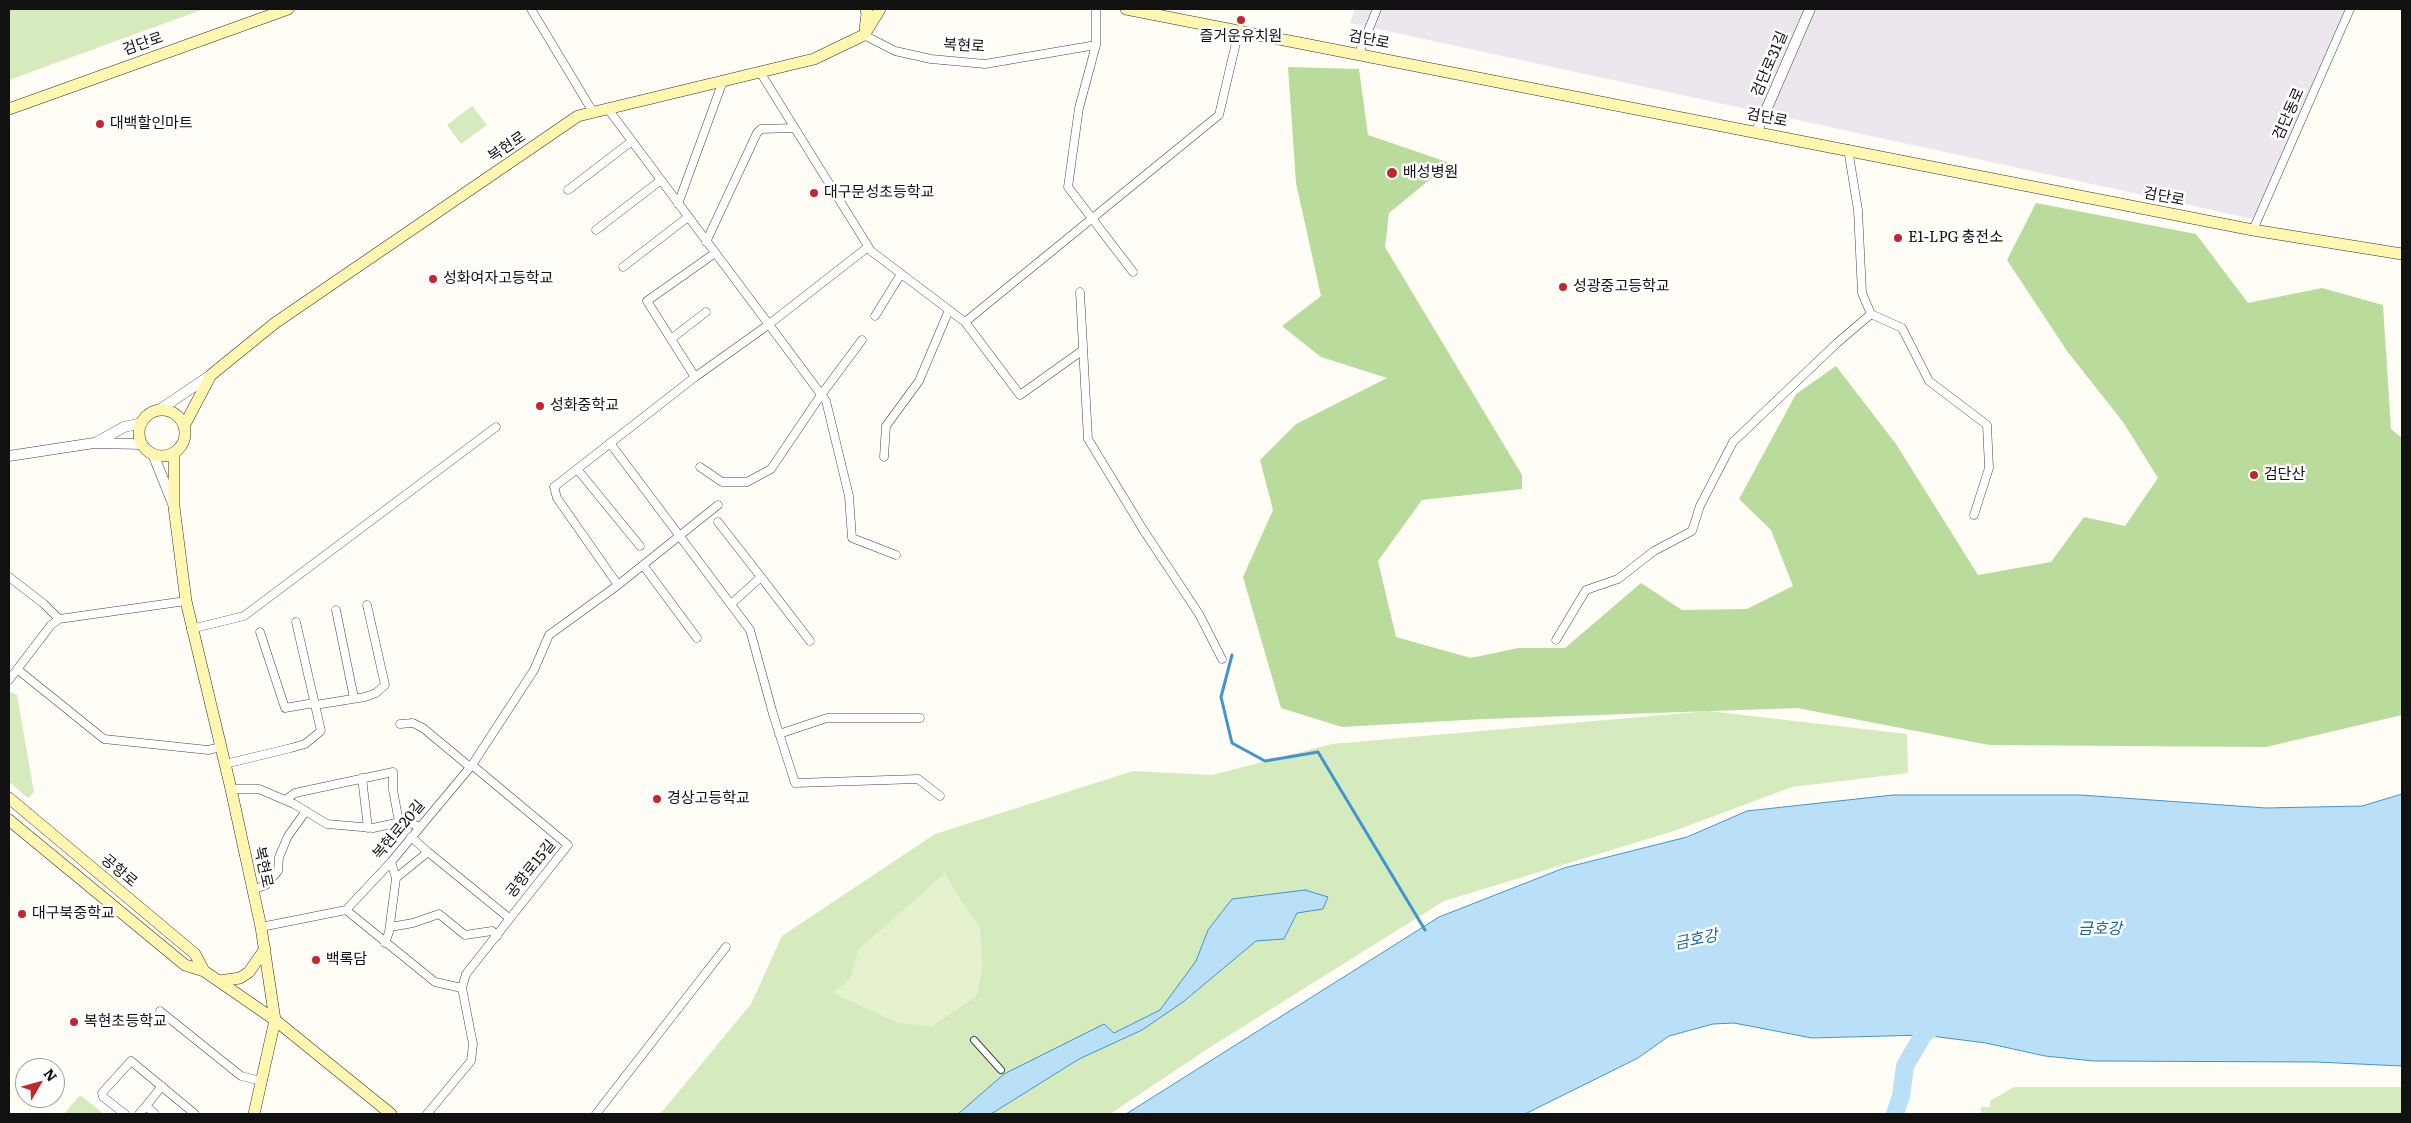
<!DOCTYPE html>
<meta charset="utf-8">
<style>
body{margin:0}
#map{position:relative;width:2411px;height:1123px;overflow:hidden;background:#fffdf5;font-family:Literata,serif}
canvas{display:block}
.frame{position:absolute;inset:0;border:10px solid #111;pointer-events:none}
.north{position:absolute;left:15px;top:1058px;width:50px;height:50px;box-sizing:border-box;background:#fff;border:1px solid #a0a0a0;border-radius:50%;rotate:53deg;font-size:14px;font-weight:700;line-height:20px;text-align:center;color:#111}
.north::after{content:'';display:block;margin:auto;width:18px;height:22px;background:#c4262e;clip-path:polygon(50% 0,100% 100%,50% 72%,0 100%)}
</style>
<div id="map">
<canvas width="2411" height="1123"></canvas>
<div class="frame"></div>
<div class="north">N</div>
</div>
<script>
const context = document.querySelector('canvas').getContext('2d');
context.lineJoin = 'round';
function fill(path, color) {
  context.fillStyle = color;
  context.fill(path, 'evenodd');
}
function shape(rows) {
  const path = new Path2D();
  for (const r of rows) {
    if (r.length === 3) {
      path.moveTo(r[0] + r[2], r[1]);
      path.arc(r[0], r[1], r[2], 0, 2 * Math.PI);
      continue;
    }
    path.moveTo(r[0], r[1]);
    for (let i = 2; i < r.length; i += 2) path.lineTo(r[i], r[i + 1]);
  }
  return path;
}
function strokePath(path, color, width, dash) {
  context.strokeStyle = color;
  context.lineWidth = width;
  context.lineCap = dash ? 'butt' : 'round';
  context.setLineDash(dash || []);
  context.stroke(path);
}
function drawText(font, color, halo, rows, align = 'center') {
  context.font = font + ' Literata,"Noto Sans KR",serif';
  context.lineWidth = 5;
  context.setLineDash([]);
  context.textBaseline = 'middle';
  context.strokeStyle = halo;
  context.fillStyle = color;
  for (const [text, x, y, turn = 0] of rows) {
    context.save();
    context.translate(x, y);
    context.rotate((+turn || 0) * Math.PI / 180);
    context.textAlign = isNaN(turn) ? turn : align;
    if (halo) context.strokeText(text, 0, 0);
    context.fillText(text, 0, 0);
    context.restore();
  }
}
fill(shape([
 [1355,9,2350,9,2258,220,1350,23]
]), '#eee6ef');
fill(shape([
 [9,9,204,9,9,80],
 [472,106,487,125,461,144,447,125],
 [11,692,17,695,34,792,28,798,9,782,9,695],
 [1709,711,1907,734,1908,773,1792,787,1674,831,1444,901,1209,1048,1110,1114,660,1114,751,1004,782,936,935,834,1133,771,1212,775,1332,744],
 [2014,1087,2402,1087,2402,1114,1981,1114,1981,1107,1990,1107,1990,1101],
 [80,1095,104,1114,64,1114]
]), '#d5ebbd');
fill(shape([
 [1288,67,1359,69,1368,135,1450,163,1389,213,1385,247,1522,475,1522,489,1422,500,1378,561,1396,637,1471,658,1518,648,1565,648,1641,583,1682,610,1747,609,1793,586,1771,530,1739,499,1796,394,1836,366,1896,444,1978,575,2051,562,2084,517,2125,526,2158,478,2123,422,2067,351,2007,260,2036,203,2196,234,2248,303,2322,288,2383,305,2391,429,2402,438,2402,715,2266,747,1989,745,1797,708,1483,719,1342,727,1281,708,1243,577,1273,510,1260,460,1296,424,1387,378,1321,357,1282,326,1321,296,1296,183]
]), '#b9dc9c');
fill(shape([
 [945,873,961,901,980,926,982,966,978,993,971,1000,932,1026,898,1023,833,993,851,977,858,950]
]), '#e6f2cf');
const water = shape([
 [2402,794,2402,1066,2316,1062,2094,1061,2045,1056,1986,1043,1923,1035,1812,1038,1734,1023,1713,1024,1669,1036,1638,1058,1525,1114,1126,1114,1439,917,1564,868,1687,837,1747,811,1893,795,2080,795,2266,808,2362,806,2402,794],
 [1305,890,1328,897,1323,909,1297,913,1284,939,1256,941,1183,1002,1142,1030,1079,1059,991,1114,958,1114,1004,1074,1104,1024,1114,1033,1160,1010,1196,961,1208,930,1232,899,1305,890]
]);
fill(water, '#b9e0f7');
strokePath(water, '#3f96cf', 1);
strokePath(shape([
 [1232,655,1221,697,1232,743,1265,761,1318,752,1425,930]
]), '#3f96cf', 3);
strokePath(shape([
 [1895,1114,1901,1096,1905,1066,1923,1035,1942,1020]
]), '#b9e0f7', 18);
const pedestrian = shape([
 [974,1040,1001,1070]
]);
const minor = shape([
 [531,9,593,112],
 [1096,9,1096,45,1079,108,1068,187,1133,272],
 [864,35,895,51,931,59,985,64,1096,45],
 [1359,53,1377,9],
 [760,72,871,251,965,322,1020,395,1083,350],
 [608,109,826,401,849,496,852,538,896,555],
 [568,190,632,141],
 [678,204,723,81],
 [596,230,661,180],
 [2253,230,2350,9],
 [706,242,757,133,761,129,794,128],
 [623,267,688,217],
 [1080,292,1088,439,1144,531,1199,614,1222,659],
 [1871,314,1902,328,1929,381,1987,425,1989,468,1974,515],
 [875,316,901,274],
 [965,322,1219,115,1239,30],
 [671,339,706,312],
 [695,377,647,301,715,253],
 [610,443,750,630,773,714,795,783,918,779,940,796],
 [884,457,886,426,919,381,949,310],
 [700,467,722,482,747,482,771,469,821,395,862,340],
 [577,469,640,546],
 [718,522,761,577,731,604],
 [643,565,697,638],
 [9,577,44,604,59,619],
 [761,577,810,641],
 [618,585,718,505],
 [336,610,354,698],
 [191,629,244,616,496,427],
 [260,632,285,708,314,703],
 [1556,640,1586,590,1618,579,1654,551,1692,531,1700,506,1733,442,1837,343,1871,314,1862,293,1858,210,1848,149],
 [17,669,104,739,208,750,221,747],
 [9,680,51,625,59,619,186,601],
 [315,705,365,697,376,693,385,685,367,605],
 [400,724,413,723,423,728,470,767],
 [779,734,827,718,920,718],
 [225,764,291,748,305,744,321,731,296,622],
 [362,778,368,828],
 [231,789,259,789,294,804,327,824,373,828,405,821,420,827],
 [285,800,295,793,393,772,393,790,399,822],
 [428,852,509,918],
 [396,878,428,852,411,837],
 [252,890,266,885,278,871,279,857,288,836,306,811],
 [346,910,435,982,462,988],
 [261,927,346,910,391,862,472,765,534,670,549,635,618,585,557,498,554,487,695,377,768,325,868,247],
 [390,927,413,923,439,914,465,935,492,931,497,936],
 [385,943,389,932,396,878,391,862],
 [160,1011,241,1076,261,1081],
 [146,1106,162,1086],
 [125,1114,103,1097,102,1093,131,1061,195,1114],
 [139,1114,146,1106,155,1114],
 [427,1114,471,1061,473,1044,462,988,466,974,568,845,472,765],
 [596,1114,726,947]
]);
const tertiary = shape([
 [1757,131,1810,9],
 [159,410,211,375],
 [95,443,124,427,142,423],
 [153,454,173,504],
 [9,456,94,443,142,444]
]);
const secondary = shape([
 [1126,9,2253,230,2402,254],
 [865,29,867,14,866,9],
 [9,109,288,9],
 [162,433,23],
 [184,426,211,375,275,323,578,116,814,59,864,35,880,9],
 [174,453,174,507,186,601,231,789,261,927,275,1020,254,1114],
 [9,798,195,954,204,971],
 [9,820,185,965,204,971,275,1020,391,1114],
 [219,981,240,978,249,972,265,949]
]);
strokePath(pedestrian, '#444', 8);
strokePath(minor, '#444', 9);
strokePath(tertiary, '#444', 11);
strokePath(secondary, '#333', 12);
strokePath(pedestrian, '#fff', 6);
strokePath(minor, '#fff', 8);
strokePath(tertiary, '#fff', 10);
strokePath(secondary, '#fff6b0', 11);
for (const [x, y, r, color] of [
 [1241,20,5,"#c4262e"],
 [100,124,5,"#c4262e"],
 [1392,173,6,"#c4262e"],
 [814,193,5,"#c4262e"],
 [1898,238,5,"#c4262e"],
 [433,279,5,"#c4262e"],
 [1563,287,5,"#c4262e"],
 [540,406,5,"#c4262e"],
 [2254,475,5,"#c4262e"],
 [657,799,5,"#c4262e"],
 [22,914,5,"#c4262e"],
 [316,960,5,"#c4262e"],
 [74,1022,5,"#c4262e"]
]) {
  const dot = new Path2D();
  dot.arc(x, y, r, 0, 2 * Math.PI);
  context.fillStyle = color;
  context.fill(dot);
  strokePath(dot, '#fff', 2);
}
drawText('15px', '#111', '#fff', [
 ["즐거운유치원",1241,37,"center"],
 ["대백할인마트",110,124],
 ["배성병원",1403,173],
 ["대구문성초등학교",824,193],
 ["E1-LPG 충전소",1908,238],
 ["성화여자고등학교",443,279],
 ["성광중고등학교",1573,287],
 ["성화중학교",550,406],
 ["검단산",2264,475],
 ["경상고등학교",667,799],
 ["대구북중학교",32,914],
 ["백록담",326,960],
 ["복현초등학교",84,1022]
], 'left');
drawText('15px', '#111', '#fff', [
 ["검단로",1369,40,11],
 ["검단로",143,44,-19],
 ["복현로",964,46,3],
 ["검단로31길",1770,64,-67],
 ["검단동로",2289,114,-66],
 ["검단로",1767,118,11],
 ["복현로",507,147,-34],
 ["검단로",2164,197,11],
 ["복현로20길",399,830,-50],
 ["복현로",263,867,78],
 ["공항로15길",531,869,-51],
 ["공항로",119,871,40]
]);
drawText('italic 16px', '#1768a6', '#fff', [
 ["금호강",2100,929],
 ["금호강",1696,940,-12]
]);
</script>
